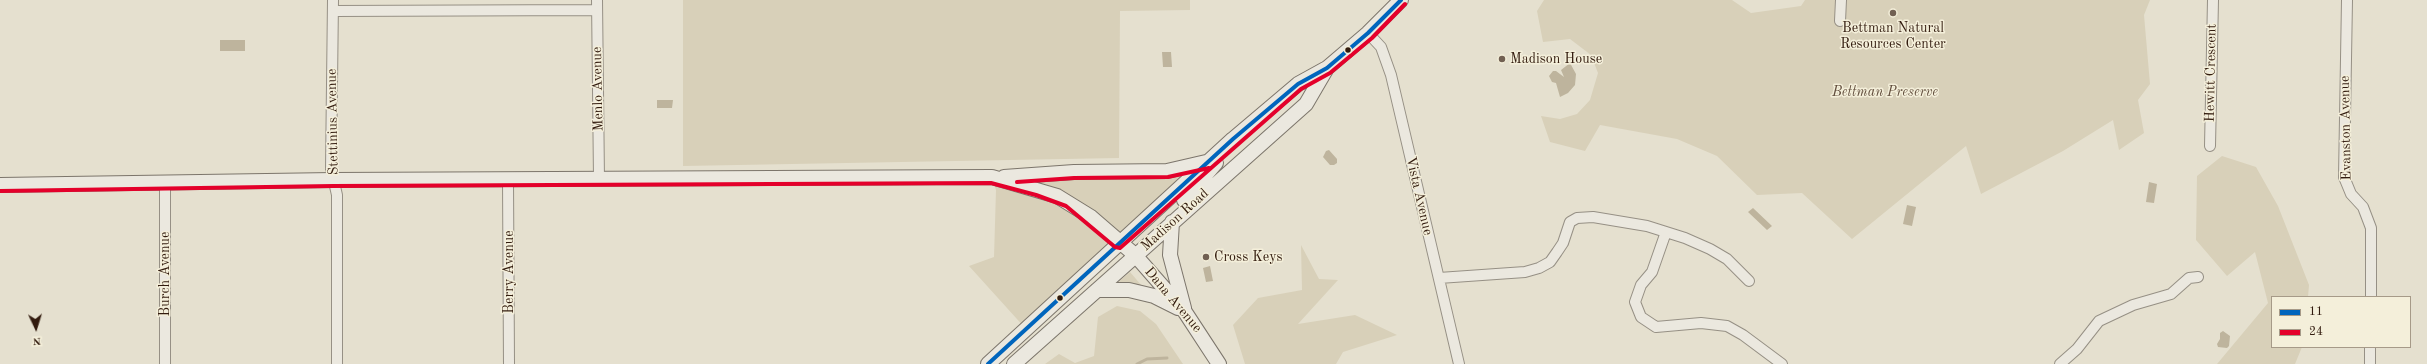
<!DOCTYPE html>
<style>
body{margin:0}
#map{position:relative;width:2427px;height:364px;overflow:hidden;background:#e5e0cf;font-family:"Old Standard TT",serif}
canvas{display:block}
.legend{position:absolute;left:2271px;top:296px;width:140px;height:52px;box-sizing:border-box;background:#f4efda;border:1px solid #a69a88;margin:0;padding:5px 7px;list-style:none;font-size:12px;color:#321b0e}
.legend li{display:flex;align-items:center;gap:8px;height:20px}
.legend b{width:20px;border:1px solid #a69a88}
.north{position:absolute;left:16px;top:308px;width:40px;height:40px;-webkit-text-stroke:3px #f4efda;paint-order:stroke;rotate:176deg;font-size:11px;font-weight:700;line-height:16px;text-align:center;color:#321b0e}
.north::after{content:'';display:block;margin:auto;width:14px;height:18px;background:#321b0e;clip-path:polygon(50% 0,100% 100%,50% 72%,0 100%)}
</style>
<div id="map">
<canvas width="2427" height="364"></canvas>
<ul class="legend">
<li><b style="height:5px;background:#0065bd"></b>11</li>
<li><b style="height:5px;background:#e4002b"></b>24</li>
</ul>
<div class="north">N</div>
</div>
<script>
const context = document.querySelector('canvas').getContext('2d');
context.lineJoin = 'round';
function fill(path, color) {
  context.fillStyle = color;
  context.fill(path, 'evenodd');
}
function shape(rows) {
  const path = new Path2D();
  for (const r of rows) {
    path.moveTo(r[0], r[1]);
    for (let i = 2; i < r.length; i += 2) path.lineTo(r[i], r[i + 1]);
  }
  return path;
}
function strokePath(path, color, width, dash) {
  context.strokeStyle = color;
  context.lineWidth = width;
  context.lineCap = dash ? 'butt' : 'round';
  context.setLineDash(dash || []);
  context.stroke(path);
}
function drawText(font, color, halo, rows, align = 'center') {
  context.font = font + ' "Old Standard TT",serif';
  context.lineWidth = 3;
  context.setLineDash([]);
  context.textBaseline = 'middle';
  context.strokeStyle = halo;
  context.fillStyle = color;
  for (const [text, x, y, turn = 0] of rows) {
    context.save();
    context.translate(x, y);
    context.rotate((+turn || 0) * Math.PI / 180);
    context.textAlign = isNaN(turn) ? turn : align;
    if (halo) context.strokeText(text, 0, 0);
    context.fillText(text, 0, 0);
    context.restore();
  }
}
fill(shape([
 [683,0,1190,0,1190,10,1120,11,1119,158,683,166],
 [1544,0,1732,0,1751,13,1801,6,1805,0,2150,0,2144,15,2150,84,2138,100,2144,133,2119,150,2113,120,2063,151,1981,194,1966,146,1852,239,1802,193,1757,195,1717,156,1677,139,1600,125,1585,151,1550,142,1541,116,1560,119,1577,114,1590,100,1598,73,1591,55,1570,39,1543,42,1537,11],
 [2222,156,2256,167,2278,206,2309,285,2308,297,2272,297,2272,347,2302,347,2295,364,2217,364,2268,303,2255,252,2227,276,2196,240,2197,176],
 [1208,162,1026,329,969,266,994,257,996,190,992,177],
 [1301,245,1319,279,1338,280,1298,324,1355,315,1397,335,1343,352,1336,364,1245,364,1233,325,1258,298,1302,290],
 [1130,272,1142,286,1116,284],
 [1117,306,1140,311,1156,324,1183,364,1045,364,1059,354,1075,363,1094,356,1098,317]
]), '#d8d0b9');
fill(shape([
 [220,40,245,40,245,51,220,51],
 [1162,52,1171,52,1172,67,1163,67],
 [1570,63,1576,74,1575,85,1568,93,1560,97,1556,83,1552,82,1549,76,1553,71,1556,71,1564,77,1561,70],
 [657,100,673,100,672,108,657,108],
 [1329,150,1337,159,1337,163,1334,165,1330,165,1323,157,1326,151],
 [2149,182,2157,184,2154,203,2146,202],
 [1907,205,1916,207,1912,226,1903,224],
 [1753,208,1772,226,1767,230,1748,212],
 [1210,266,1213,281,1206,282,1203,268],
 [2223,331,2230,336,2229,346,2227,348,2218,347,2217,344,2220,339,2220,333]
]), '#beb49d');
strokePath(shape([
 [1137,364,1147,359,1167,358]
]), '#beb49d', 3);
const street = shape([
 [333,0,331,169,337,195,337,364],
 [597,0,599,179],
 [2347,0,2344,177,2351,194,2363,207,2371,228,2371,297],
 [333,11,597,10],
 [1840,21,1841,0],
 [1368,33,1381,47,1391,75,1459,364],
 [2210,146,2213,0],
 [508,180,509,364],
 [165,183,165,364],
 [1666,232,1652,272,1641,285,1635,302,1641,317,1656,327,1701,323,1727,326,1743,335,1782,364],
 [1439,278,1525,272,1539,268,1550,262,1557,252,1563,243,1570,222,1577,218,1593,217,1647,226,1685,238,1710,249,1727,259,1749,281],
 [2060,364,2077,349,2099,321,2133,305,2171,294,2189,278,2198,277],
 [2370,364,2370,347]
]);
const secondary = shape([
 [1004,177,1074,172,1167,171,1206,162],
 [0,185,333,180,992,177,1057,196,1091,217,1135,255,1185,312,1219,364],
 [1184,200,1216,163],
 [1172,222,1170,255,1184,308],
 [1097,290,1129,290,1154,296,1178,308],
 [988,364,1233,139,1298,84,1327,68,1368,33,1401,0],
 [1014,364,1306,104,1327,68]
]);
strokePath(street, '#969085', 12);
strokePath(secondary, '#7c756b', 16);
strokePath(street, '#ebe8df', 10);
strokePath(secondary, '#ebe8df', 14);
strokePath(shape([
 [988,364,1233,139,1298,84,1327,68,1368,33,1401,0]
]), '#0065bd', 4);
strokePath(shape([
 [1017,182,1074,178,1168,177,1209,168],
 [0,191,333,186,991,183,1036,195,1066,206,1115,247,1120,248,1301,89,1330,73,1372,38,1405,4]
]), '#e4002b', 4);
for (const [x, y, r, color] of [
 [1893,13,4,"#716052"],
 [1348,50,3.5,"#321b0e"],
 [1502,59,4,"#716052"],
 [1206,257,4,"#716052"],
 [1060,298,3.5,"#321b0e"]
]) {
  const dot = new Path2D();
  dot.arc(x, y, r, 0, 2 * Math.PI);
  context.fillStyle = color;
  context.fill(dot);
  strokePath(dot, '#f4efda', 1.5);
}
drawText('14px', '#321b0e', '#f4efda', [
 ["Bettman Natural",1893,28,"center"],
 ["Resources Center",1893,44,"center"],
 ["Madison House",1510,59],
 ["Cross Keys",1214,257]
], 'left');
drawText('14px', '#321b0e', '#f4efda', [
 ["Hewitt Crescent",2211,73,-89],
 ["Menlo Avenue",598,89,-91],
 ["Stettinius Avenue",333,122,-91],
 ["Evanston Avenue",2346,128,-91],
 ["Vista Avenue",1419,196,77],
 ["Madison Road",1175,220,-42],
 ["Berry Avenue",509,272,-90],
 ["Burch Avenue",165,274,-90],
 ["Dana Avenue",1173,300,50]
]);
drawText('italic 14px', '#614d3c', '#f4efda', [
 ["Bettman Preserve",1885,92]
]);
</script>
